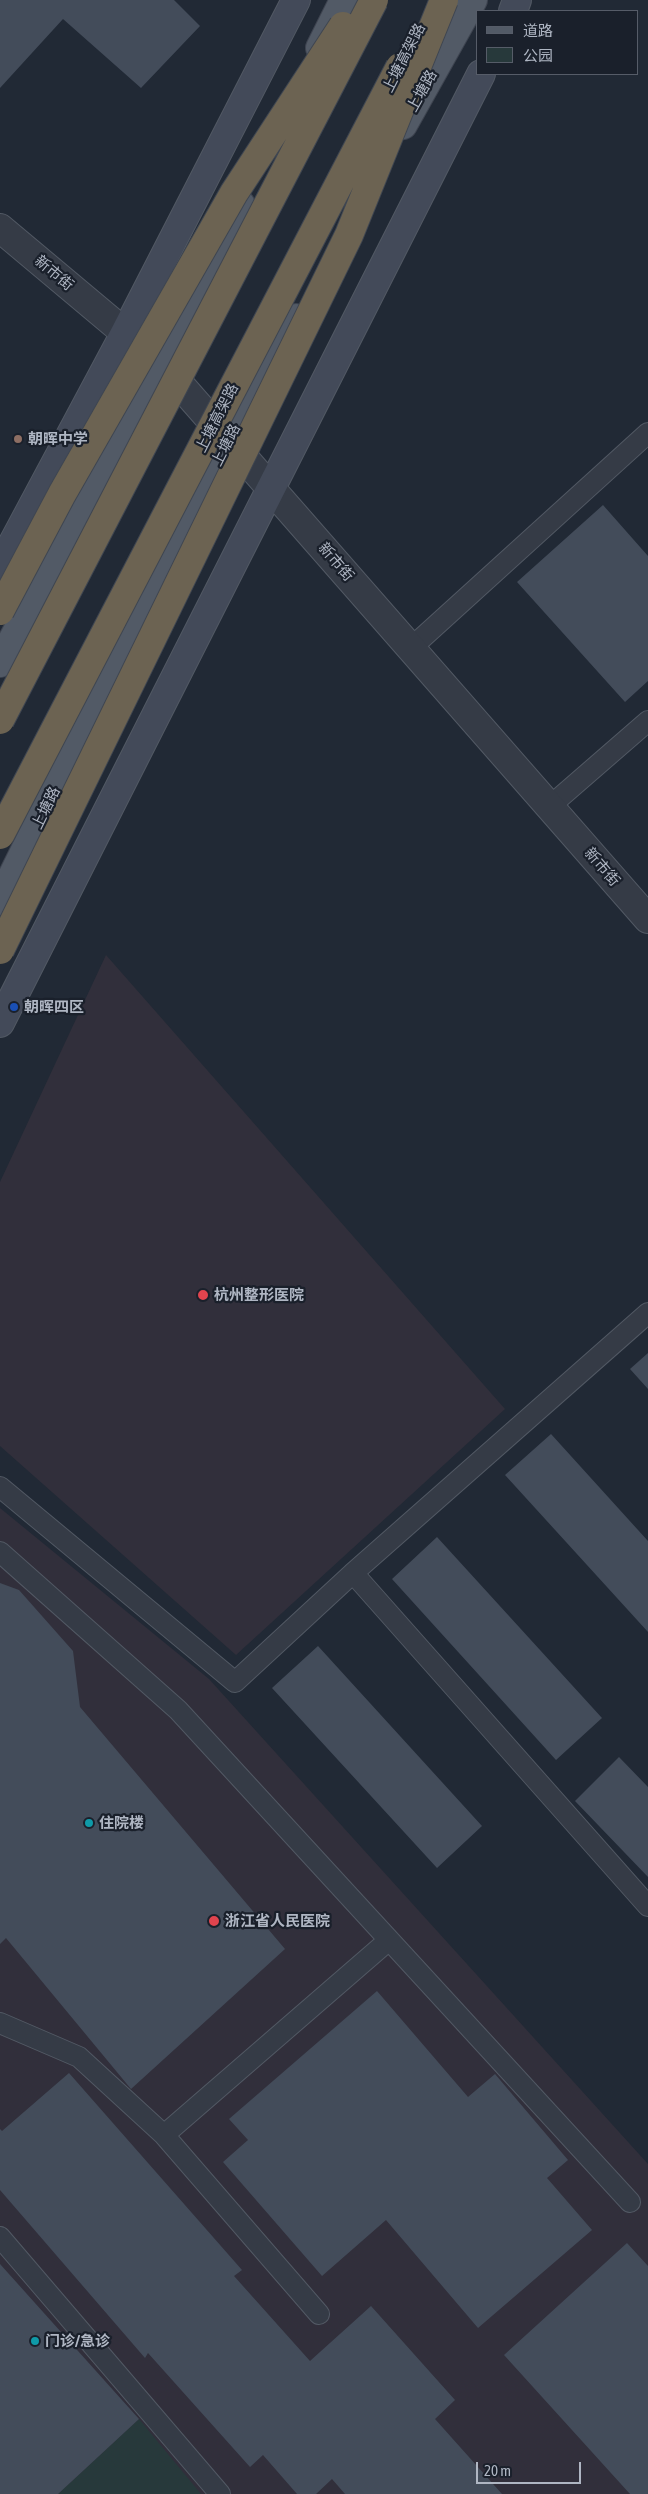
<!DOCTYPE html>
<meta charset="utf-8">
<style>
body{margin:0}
#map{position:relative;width:648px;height:2494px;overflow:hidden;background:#212935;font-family:"Asap Condensed","Noto Sans SC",sans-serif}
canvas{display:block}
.legend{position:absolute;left:476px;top:10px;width:162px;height:65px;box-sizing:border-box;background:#1a202b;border:1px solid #565c68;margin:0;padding:6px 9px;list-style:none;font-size:15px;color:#afb6c3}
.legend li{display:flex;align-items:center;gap:10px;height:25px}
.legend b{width:25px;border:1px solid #565c68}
.scale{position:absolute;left:476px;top:2462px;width:105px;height:22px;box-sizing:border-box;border:2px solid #afb6c3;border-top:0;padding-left:6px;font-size:15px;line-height:18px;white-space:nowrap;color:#afb6c3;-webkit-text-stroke:4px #1a202b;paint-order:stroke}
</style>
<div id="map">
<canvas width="648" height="2494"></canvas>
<ul class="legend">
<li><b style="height:6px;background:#525a66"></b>道路</li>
<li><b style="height:14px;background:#27393b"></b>公园</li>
</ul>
<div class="scale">20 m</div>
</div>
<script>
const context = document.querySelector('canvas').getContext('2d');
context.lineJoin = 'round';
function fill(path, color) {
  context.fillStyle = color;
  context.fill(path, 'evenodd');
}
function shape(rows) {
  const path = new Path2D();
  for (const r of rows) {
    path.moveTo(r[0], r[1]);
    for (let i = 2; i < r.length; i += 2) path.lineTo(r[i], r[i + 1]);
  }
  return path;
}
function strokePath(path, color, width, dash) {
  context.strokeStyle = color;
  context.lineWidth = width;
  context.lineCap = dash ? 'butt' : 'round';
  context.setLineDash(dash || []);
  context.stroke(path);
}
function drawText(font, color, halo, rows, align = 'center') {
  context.font = font + ' "Asap Condensed","Noto Sans SC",sans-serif';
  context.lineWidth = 4.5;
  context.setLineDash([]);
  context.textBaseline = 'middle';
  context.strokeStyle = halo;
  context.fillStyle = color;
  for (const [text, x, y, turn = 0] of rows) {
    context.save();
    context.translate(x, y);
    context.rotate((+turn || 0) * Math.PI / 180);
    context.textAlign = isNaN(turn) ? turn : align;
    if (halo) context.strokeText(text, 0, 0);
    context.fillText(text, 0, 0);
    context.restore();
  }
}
fill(shape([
 [106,955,505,1409,236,1655,0,1446,0,1182],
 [0,1508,209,1679,648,2164,648,2494,0,2494]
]), '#312f3b');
fill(shape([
 [139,2419,201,2494,58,2494]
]), '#27393b');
fill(shape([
 [0,0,174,0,200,26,141,88,63,19,0,88],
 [603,505,648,556,648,681,625,702,517,582],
 [648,1353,648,1389,630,1369],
 [551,1434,648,1541,648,1632,505,1475],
 [437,1537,602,1718,556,1760,392,1579],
 [0,1583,19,1590,73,1651,80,1707,285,1949,131,2089,6,1938,0,1944],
 [318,1646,482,1826,437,1868,272,1688],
 [619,1757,648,1787,648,1877,575,1801],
 [377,1991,468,2097,495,2074,568,2160,547,2178,592,2230,478,2328,386,2220,322,2276,223,2162,248,2140,229,2119],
 [69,2073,242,2270,234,2276,310,2361,371,2306,455,2400,435,2419,502,2494,345,2494,332,2479,316,2494,297,2494,263,2455,250,2467,148,2353,145,2358,0,2190,0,2129,2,2131],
 [627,2243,648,2266,648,2494,630,2494,504,2355],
 [0,2264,139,2419,58,2494,0,2494]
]), '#434c5a');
const lane = shape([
 [411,648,648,433],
 [549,807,648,721],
 [0,1487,235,1682,353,1573,648,1313],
 [0,1552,178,1710,630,2202],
 [353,1573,648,1906],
 [0,2023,79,2057,164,2135],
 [0,2237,220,2494],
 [319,2314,164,2135,389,1940]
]);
const street = shape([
 [0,228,161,363,648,919]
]);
const secondary = shape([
 [513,11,517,0],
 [0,567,125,333,296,0],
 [0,1023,481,74]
]);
const primary = shape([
 [320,48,344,0],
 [403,125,473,0],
 [0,663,161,363,241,205],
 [0,901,228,439,296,318]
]);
strokePath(lane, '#525964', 22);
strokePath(street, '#525964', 30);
strokePath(secondary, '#525964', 30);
strokePath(primary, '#3e4450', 30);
strokePath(lane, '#353b46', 20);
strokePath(street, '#353b46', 28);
strokePath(secondary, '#434a59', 28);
strokePath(primary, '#525a66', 28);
const highwayBridge = shape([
 [0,611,62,494,234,193,343,26],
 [0,720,374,0],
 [0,835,400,67],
 [0,950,349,235,444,0]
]);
strokePath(highwayBridge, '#3f4651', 30, []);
strokePath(highwayBridge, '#6c6352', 28);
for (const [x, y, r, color] of [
 [18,439,5,"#8d6e63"],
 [14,1007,5,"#1a4fb4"],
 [203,1295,6,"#e0444e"],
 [89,1823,5,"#0f9aa8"],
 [214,1921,6,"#e0444e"],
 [35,2341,5,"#0f9aa8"]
]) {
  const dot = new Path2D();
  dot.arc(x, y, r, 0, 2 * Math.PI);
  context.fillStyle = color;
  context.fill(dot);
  strokePath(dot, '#1a202b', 2);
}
drawText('15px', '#afb6c3', '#1a202b', [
 ["上塘高架路",404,58,-63],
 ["上塘路",422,91,-61],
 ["新市街",54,273,40],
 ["上塘高架路",217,418,-63],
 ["上塘路",226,445,-63],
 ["新市街",336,562,49],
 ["上塘路",46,808,-64],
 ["新市街",602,867,49]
]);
drawText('bold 15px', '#afb6c3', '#1a202b', [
 ["朝晖中学",28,439],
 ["朝晖四区",24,1007],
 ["杭州整形医院",214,1295],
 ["住院楼",99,1823],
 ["浙江省人民医院",225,1921],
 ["门诊/急诊",45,2341]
], 'left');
</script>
